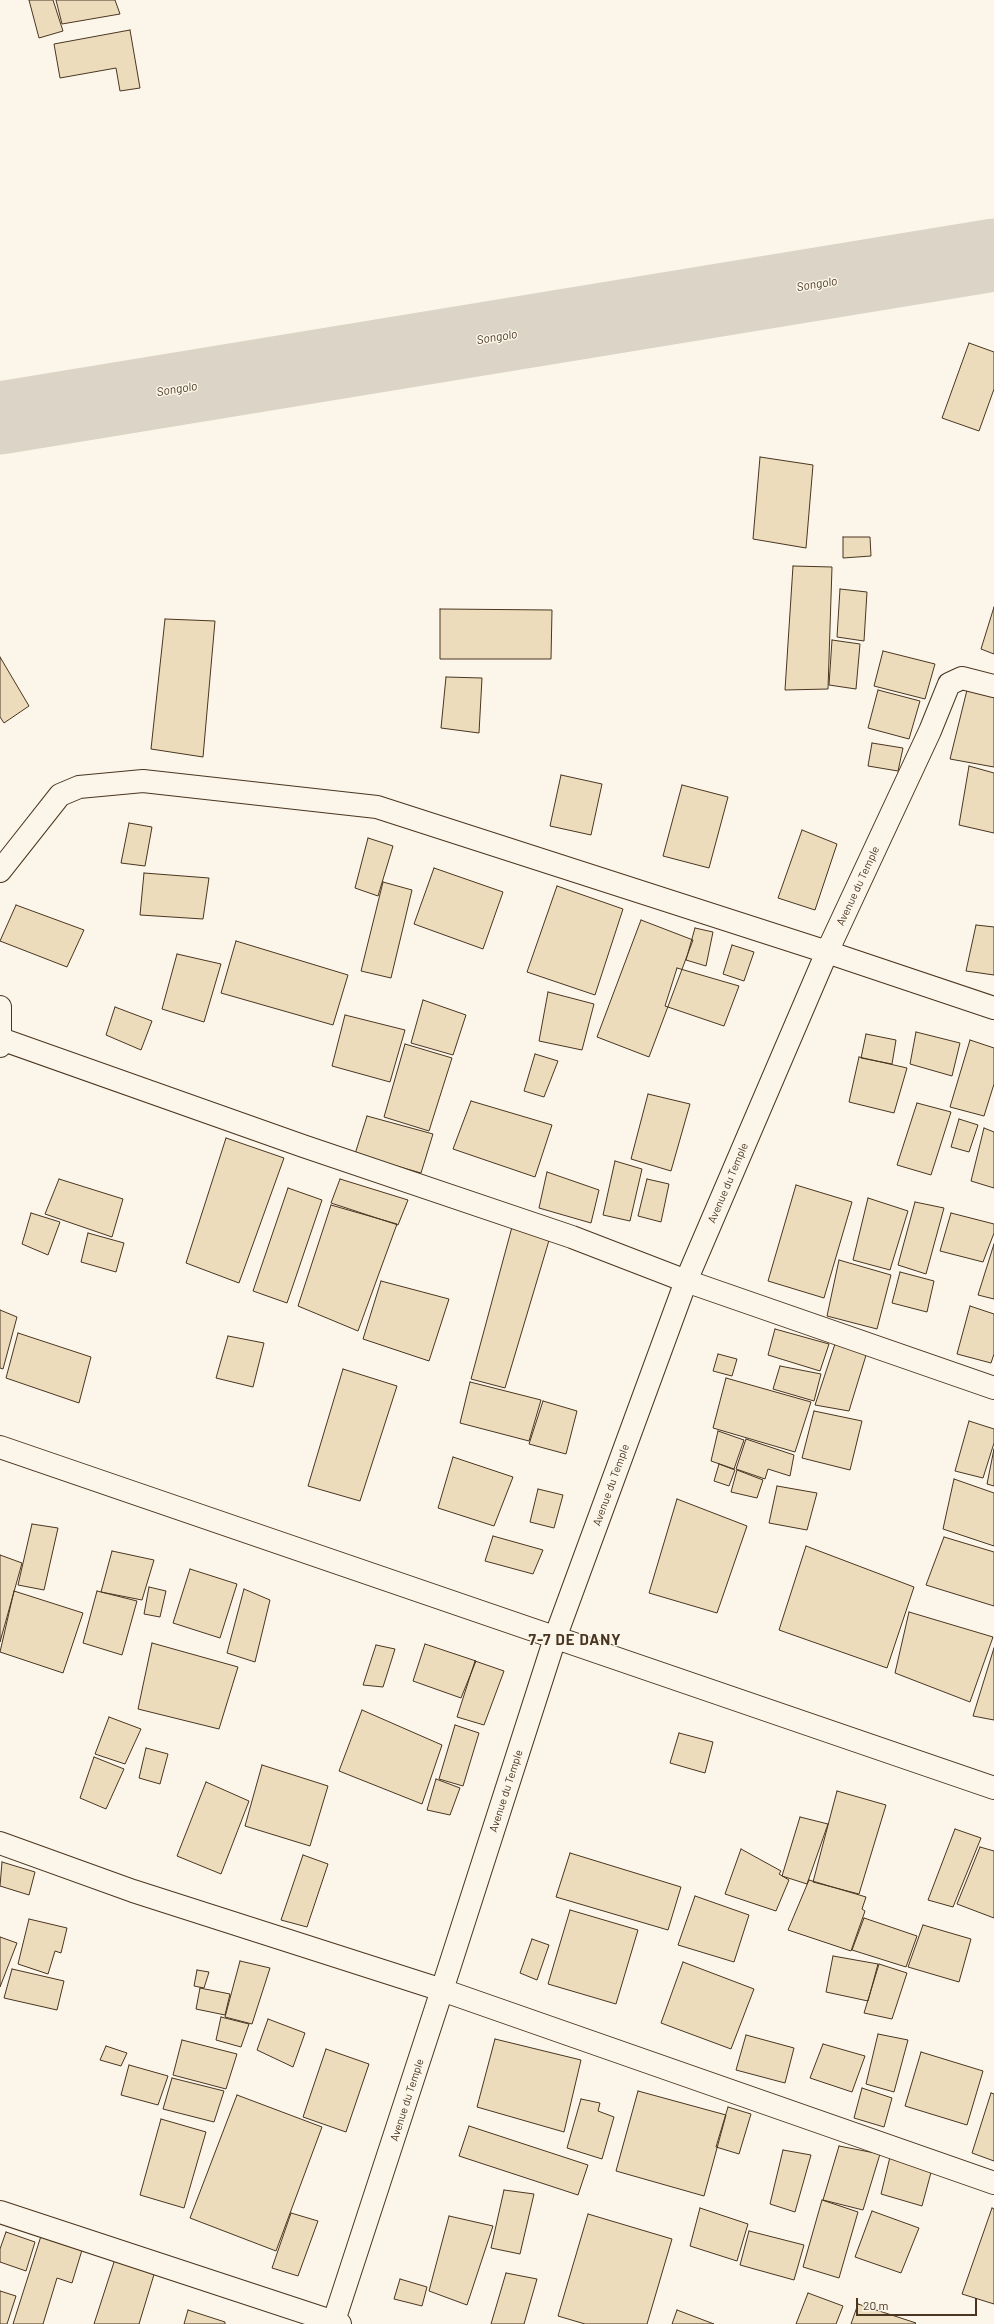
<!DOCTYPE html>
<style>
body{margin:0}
#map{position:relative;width:994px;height:2324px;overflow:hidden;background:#fbf6e9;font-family:Barlow,sans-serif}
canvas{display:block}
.scale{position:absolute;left:856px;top:2298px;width:121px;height:18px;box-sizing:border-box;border:2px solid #4a3520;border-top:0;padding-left:5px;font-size:12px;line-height:14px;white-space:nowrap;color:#4a3520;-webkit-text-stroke:3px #fbf6e9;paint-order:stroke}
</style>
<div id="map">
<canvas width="994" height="2324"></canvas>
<div class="scale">20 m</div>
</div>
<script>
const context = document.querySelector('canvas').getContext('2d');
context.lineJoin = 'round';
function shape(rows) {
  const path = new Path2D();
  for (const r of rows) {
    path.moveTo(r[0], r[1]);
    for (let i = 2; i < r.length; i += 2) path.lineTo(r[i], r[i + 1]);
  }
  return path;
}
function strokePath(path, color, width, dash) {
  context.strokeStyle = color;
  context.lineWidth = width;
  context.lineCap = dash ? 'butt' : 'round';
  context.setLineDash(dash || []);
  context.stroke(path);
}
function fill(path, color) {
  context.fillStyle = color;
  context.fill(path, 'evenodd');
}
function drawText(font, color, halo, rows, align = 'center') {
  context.font = font + ' Barlow,sans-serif';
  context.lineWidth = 3;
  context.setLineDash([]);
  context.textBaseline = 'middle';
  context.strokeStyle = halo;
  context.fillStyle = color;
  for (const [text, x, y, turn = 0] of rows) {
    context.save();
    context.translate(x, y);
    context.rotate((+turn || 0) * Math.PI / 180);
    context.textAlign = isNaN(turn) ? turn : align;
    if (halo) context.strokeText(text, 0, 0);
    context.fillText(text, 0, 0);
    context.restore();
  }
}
strokePath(shape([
 [0,418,994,255]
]), '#dcd4c6', 73);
const building = shape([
 [29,0,53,0,63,31,39,38,29,0],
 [56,0,115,0,120,14,62,24,56,0],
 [130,30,140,88,120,91,116,68,60,78,54,44,130,30],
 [969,343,994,352,994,389,979,431,942,418,969,343],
 [760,457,813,465,806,548,753,539,760,457],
 [843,537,870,537,871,556,843,558,843,537],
 [793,566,832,567,828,689,785,690,793,566],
 [840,589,867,592,864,641,837,637,840,589],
 [994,607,994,654,981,649,994,607],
 [440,609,552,610,551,659,440,659,440,609],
 [165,619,215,621,203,757,151,749,165,619],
 [832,640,860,644,856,689,829,685,832,640],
 [883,651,935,664,925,699,874,686,883,651],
 [0,657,29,706,4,723,0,717,0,657],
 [446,677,482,678,479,733,441,728,446,677],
 [878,690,920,701,909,739,868,728,878,690],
 [967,690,994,695,994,767,950,759,967,690],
 [872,743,903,748,898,771,868,766,872,743],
 [969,766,994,773,994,833,959,825,969,766],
 [561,775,602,784,591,835,550,826,561,775],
 [682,785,728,797,709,868,663,856,682,785],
 [129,823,152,827,145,866,121,863,129,823],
 [802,830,837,844,815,910,778,898,802,830],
 [368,838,393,846,378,896,355,888,368,838],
 [434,868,503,892,483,949,414,924,434,868],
 [144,873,209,878,203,919,140,915,144,873],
 [383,882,412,890,391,978,361,971,383,882],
 [557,886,623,909,595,995,527,972,557,886],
 [16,905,84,930,67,967,0,941,16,905],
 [641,920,693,940,649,1057,597,1037,641,920],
 [976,925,994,927,994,975,966,971,976,925],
 [695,928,713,932,706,966,686,960,695,928],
 [236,941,348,975,333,1025,221,993,236,941],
 [732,945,754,952,744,981,723,974,732,945],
 [177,954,221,964,204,1022,162,1009,177,954],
 [677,968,739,986,724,1026,665,1006,677,968],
 [548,992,594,1004,582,1050,539,1041,548,992],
 [423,1000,466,1015,453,1055,411,1043,423,1000],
 [115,1007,152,1021,141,1050,106,1035,115,1007],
 [345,1015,405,1030,390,1082,332,1066,345,1015],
 [916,1032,960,1043,952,1076,910,1064,916,1032],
 [866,1034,896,1040,892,1064,861,1058,866,1034],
 [970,1040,994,1048,994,1084,984,1116,950,1107,970,1040],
 [405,1044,452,1058,429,1131,384,1117,405,1044],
 [535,1054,558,1061,544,1097,524,1091,535,1054],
 [859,1057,907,1068,894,1113,849,1102,859,1057],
 [648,1094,690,1104,671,1171,631,1159,648,1094],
 [471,1101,552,1125,535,1177,453,1149,471,1101],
 [917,1103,951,1112,931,1175,897,1165,917,1103],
 [367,1116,433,1134,421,1173,355,1154,367,1116],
 [959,1119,978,1125,969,1152,951,1147,959,1119],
 [984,1128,994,1132,994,1188,971,1181,984,1128],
 [226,1138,284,1158,239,1283,186,1263,226,1138],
 [615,1161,642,1169,630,1221,603,1215,615,1161],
 [547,1172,599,1190,591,1223,539,1208,547,1172],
 [59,1179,123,1199,112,1237,45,1214,59,1179],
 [340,1179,408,1200,398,1225,331,1203,340,1179],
 [647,1179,669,1184,661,1222,638,1216,647,1179],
 [796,1185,852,1202,824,1298,768,1281,796,1185],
 [288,1188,322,1200,287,1303,253,1291,288,1188],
 [868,1198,908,1211,890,1270,853,1260,868,1198],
 [915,1202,944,1208,926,1274,898,1265,915,1202],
 [331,1205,397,1224,358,1331,298,1306,331,1205],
 [31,1213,60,1222,48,1255,22,1244,31,1213],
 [951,1213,994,1224,994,1233,983,1262,940,1251,951,1213],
 [512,1227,550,1237,505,1388,471,1379,512,1227],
 [88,1233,124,1243,116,1272,81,1262,88,1233],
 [994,1244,994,1299,978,1295,994,1244],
 [839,1260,891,1275,877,1329,827,1316,839,1260],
 [900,1272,934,1281,927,1312,892,1303,900,1272],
 [381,1281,449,1299,429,1361,363,1339,381,1281],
 [970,1306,994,1314,994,1354,991,1363,957,1354,970,1306],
 [0,1310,17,1317,3,1369,0,1368,0,1310],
 [775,1329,829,1344,820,1371,768,1355,775,1329],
 [18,1333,91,1357,79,1403,6,1378,18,1333],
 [228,1336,264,1343,253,1387,216,1378,228,1336],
 [835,1344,867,1352,849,1411,815,1405,835,1344],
 [718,1354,737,1359,732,1376,713,1371,718,1354],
 [780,1366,821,1374,814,1401,773,1389,780,1366],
 [343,1369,397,1386,360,1501,308,1486,343,1369],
 [726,1378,811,1402,795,1452,713,1428,726,1378],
 [470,1382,541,1400,529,1441,460,1423,470,1382],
 [543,1401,577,1411,566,1454,529,1444,543,1401],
 [814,1411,862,1421,850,1470,802,1458,814,1411],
 [969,1421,994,1429,994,1443,983,1478,955,1471,969,1421],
 [718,1431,744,1440,734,1469,711,1461,718,1431],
 [746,1439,794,1455,790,1476,768,1469,765,1479,736,1469,746,1439],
 [994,1449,994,1486,987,1484,994,1449],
 [453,1457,513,1477,494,1526,438,1508,453,1457],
 [719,1464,735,1470,729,1486,714,1481,719,1464],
 [737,1470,763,1480,757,1498,731,1492,737,1470],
 [954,1479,994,1493,994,1546,943,1529,954,1479],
 [777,1486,817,1493,807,1530,769,1523,777,1486],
 [538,1489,563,1495,554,1528,530,1522,538,1489],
 [677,1499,747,1526,717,1613,649,1593,677,1499],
 [32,1524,58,1528,44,1590,18,1585,32,1524],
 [493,1536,543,1550,533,1574,485,1561,493,1536],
 [944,1537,994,1552,994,1606,926,1585,944,1537],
 [806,1546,914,1587,887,1668,779,1630,806,1546],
 [112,1551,154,1560,142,1600,101,1592,112,1551],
 [0,1555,22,1563,0,1642,0,1555],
 [190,1569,237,1584,220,1638,173,1623,190,1569],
 [149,1587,166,1591,160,1617,144,1614,149,1587],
 [244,1589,270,1600,255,1662,227,1653,244,1589],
 [14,1591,83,1613,63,1673,0,1652,14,1591],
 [97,1591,137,1601,122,1655,83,1643,97,1591],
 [909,1612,993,1637,970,1702,895,1673,909,1612],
 [152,1643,238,1667,219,1729,138,1709,152,1643],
 [425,1644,476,1661,461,1698,413,1681,425,1644],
 [376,1645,395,1649,383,1687,363,1685,376,1645],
 [994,1648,994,1720,973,1716,994,1648],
 [475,1661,504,1671,484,1725,457,1717,475,1661],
 [362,1710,442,1745,422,1804,339,1771,362,1710],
 [109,1717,141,1729,125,1764,95,1754,109,1717],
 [455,1725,479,1733,463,1786,439,1779,455,1725],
 [679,1733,713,1742,705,1773,670,1763,679,1733],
 [146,1748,168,1754,160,1784,139,1778,146,1748],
 [94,1757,124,1769,106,1809,80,1798,94,1757],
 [262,1765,328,1786,310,1846,245,1826,262,1765],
 [436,1779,460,1788,450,1815,427,1810,436,1779],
 [206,1782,249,1801,221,1874,177,1856,206,1782],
 [837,1791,886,1805,859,1894,813,1882,837,1791],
 [800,1817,828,1824,807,1884,782,1876,800,1817],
 [955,1829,981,1838,953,1907,928,1900,955,1829],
 [980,1847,994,1851,994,1918,957,1904,980,1847],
 [741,1849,781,1871,779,1874,789,1880,776,1911,725,1894,741,1849],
 [570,1853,681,1887,668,1930,556,1897,570,1853],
 [303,1855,328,1864,307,1927,281,1920,303,1855],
 [2,1862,35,1872,29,1895,0,1886,2,1862],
 [809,1880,866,1897,862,1909,865,1911,851,1951,788,1930,809,1880],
 [695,1896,749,1915,734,1962,678,1945,695,1896],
 [570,1910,638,1930,616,2004,548,1984,570,1910],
 [864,1918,917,1936,906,1967,852,1950,864,1918],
 [29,1919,67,1928,61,1953,55,1951,48,1974,18,1964,29,1919],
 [923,1925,971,1939,959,1982,908,1967,923,1925],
 [0,1937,17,1943,0,1987,0,1937],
 [532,1939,549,1945,537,1980,520,1973,532,1939],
 [833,1956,878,1964,868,2001,826,1992,833,1956],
 [240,1961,270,1968,252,2024,225,2017,240,1961],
 [683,1962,754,1989,731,2049,661,2023,683,1962],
 [879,1964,907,1973,892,2019,864,2013,879,1964],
 [12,1969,64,1981,57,2010,4,1998,12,1969],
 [197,1970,209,1972,204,1988,194,1986,197,1970],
 [200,1988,230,1994,225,2015,196,2009,200,1988],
 [221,2017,249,2024,241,2047,216,2040,221,2017],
 [268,2019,305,2033,293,2067,257,2050,268,2019],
 [878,2034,908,2040,894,2092,866,2084,878,2034],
 [746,2035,794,2048,785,2083,736,2070,746,2035],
 [495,2039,581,2060,564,2132,477,2107,495,2039],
 [182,2040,237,2054,226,2089,173,2075,182,2040],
 [823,2044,865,2056,852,2092,810,2078,823,2044],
 [106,2046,127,2053,121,2066,100,2060,106,2046],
 [326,2049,369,2064,346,2132,303,2117,326,2049],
 [921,2052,983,2071,967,2125,905,2106,921,2052],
 [129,2065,168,2076,158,2105,121,2095,129,2065],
 [172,2078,224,2091,214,2122,163,2109,172,2078],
 [862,2088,892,2098,884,2127,854,2118,862,2088],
 [638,2091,726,2115,704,2196,616,2171,638,2091],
 [991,2093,994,2094,994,2161,972,2153,991,2093],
 [237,2095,322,2127,276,2251,190,2218,237,2095],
 [581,2099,600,2103,598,2111,614,2117,602,2159,567,2148,581,2099],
 [728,2107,751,2114,739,2154,716,2147,728,2107],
 [161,2119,206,2132,184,2208,140,2195,161,2119],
 [469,2126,588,2165,578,2195,459,2156,469,2126],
 [839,2146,880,2154,863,2210,823,2200,839,2146],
 [783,2150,811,2155,795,2212,770,2204,783,2150],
 [891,2153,933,2165,922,2206,881,2194,891,2153],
 [504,2190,534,2194,520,2254,491,2248,504,2190],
 [822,2200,858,2212,839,2278,803,2267,822,2200],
 [700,2208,748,2224,737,2261,690,2246,700,2208],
 [992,2208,994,2209,994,2304,962,2294,992,2208],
 [872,2211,919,2228,901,2273,855,2257,872,2211],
 [291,2213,318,2221,298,2276,272,2268,291,2213],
 [588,2214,672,2239,647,2324,585,2324,558,2316,588,2214],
 [449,2216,493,2226,467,2305,429,2291,449,2216],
 [749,2231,804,2245,794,2280,740,2265,749,2231],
 [6,2232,35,2242,26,2271,0,2262,0,2249,6,2232],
 [41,2236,82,2250,72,2283,57,2278,43,2324,13,2324,41,2236],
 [116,2256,156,2268,139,2324,94,2324,116,2256],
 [506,2273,537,2279,524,2324,491,2324,506,2273],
 [400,2279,427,2287,422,2306,394,2299,400,2279],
 [0,2291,16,2296,7,2324,0,2324,0,2291],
 [808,2293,843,2306,836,2324,796,2324,808,2293],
 [858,2304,916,2323,915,2324,851,2324,858,2304],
 [188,2310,225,2322,225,2324,184,2324,188,2310],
 [677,2310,714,2324,672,2324,677,2310]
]);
fill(building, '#ecdcbc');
strokePath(building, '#4a3520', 1);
const street = shape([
 [0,871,60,795,79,787,143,781,377,807,827,952,994,1008],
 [0,1007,0,1046],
 [1,1039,303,1146,572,1237,686,1281,994,1388],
 [0,1447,994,1788],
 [0,1843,133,1891,442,1990,994,2183],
 [0,2212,340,2324],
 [333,2324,442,1990,555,1638,686,1281,827,952,930,731,949,684,962,678,994,686]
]);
strokePath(street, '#4a3520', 24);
strokePath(street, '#fbf6e9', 22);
drawText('11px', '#4a3520', '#fbf6e9', [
 ["Avenue du Temple",858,886,-65],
 ["Avenue du Temple",728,1183,-67],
 ["Avenue du Temple",611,1485,-70],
 ["Avenue du Temple",506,1791,-72],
 ["Avenue du Temple",407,2100,-72]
]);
drawText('italic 12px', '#4a3520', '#fbf6e9', [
 ["Songolo",817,284,-9],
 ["Songolo",497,337,-9],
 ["Songolo",177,389,-9]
]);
context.letterSpacing = '1px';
drawText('bold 15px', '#4a3520', '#fbf6e9', [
 ["7-7 DE DANY",575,1640]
]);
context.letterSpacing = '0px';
</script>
